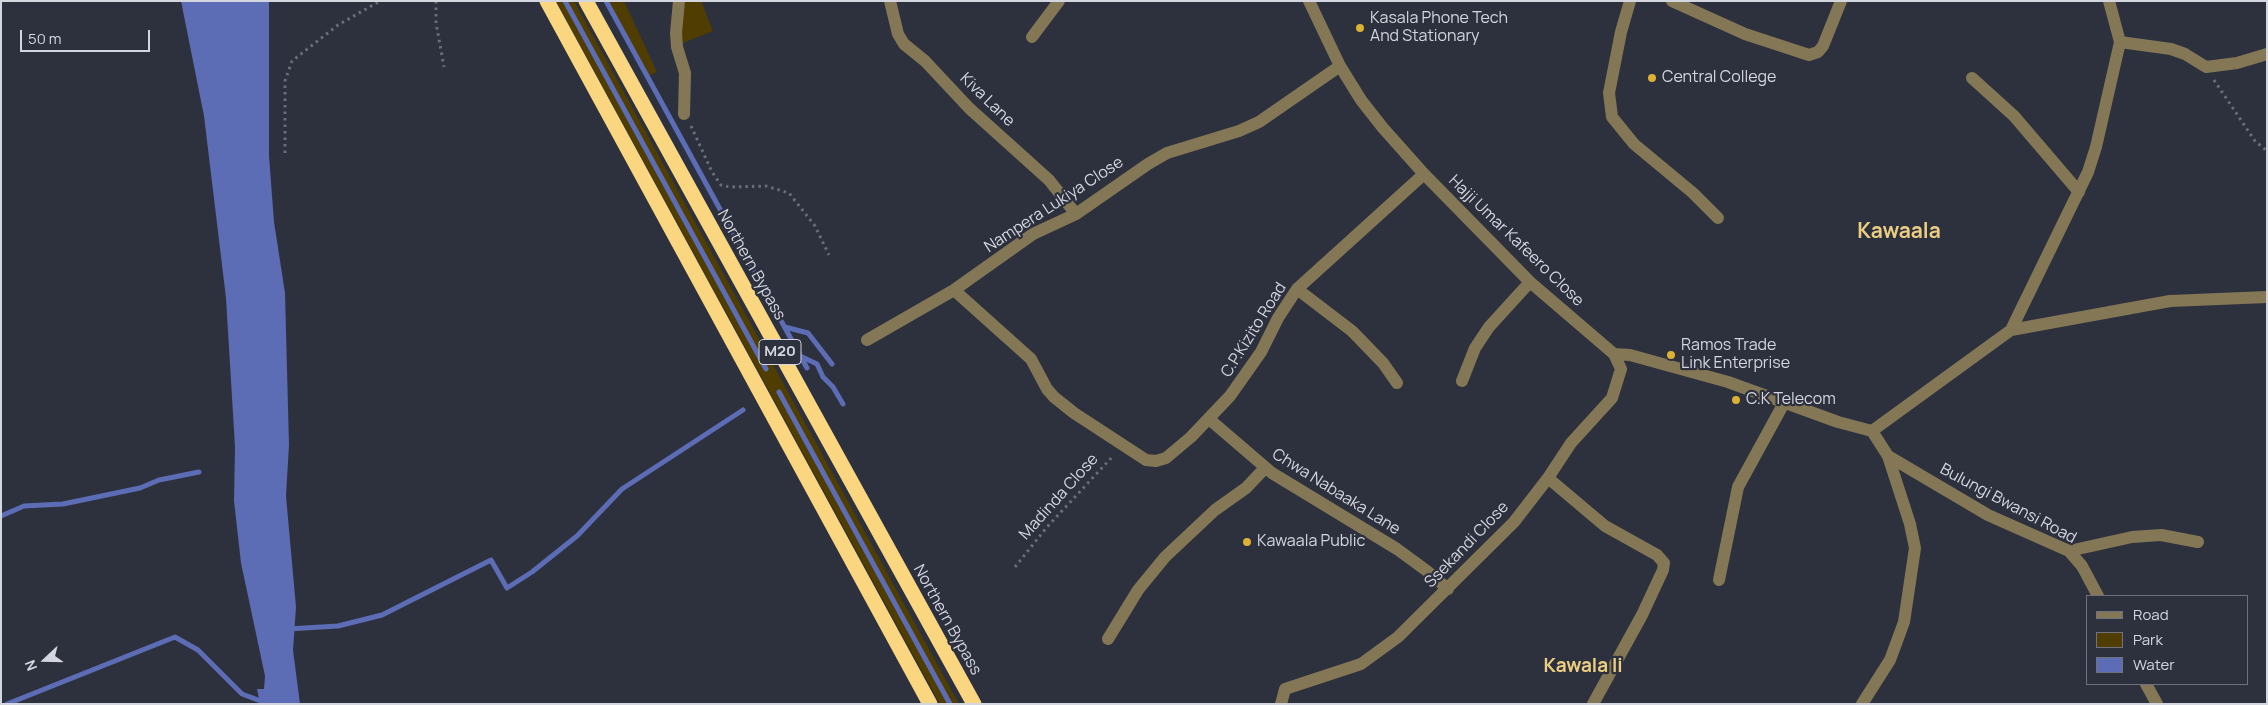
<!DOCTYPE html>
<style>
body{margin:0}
#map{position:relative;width:2268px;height:705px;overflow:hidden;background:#2d313e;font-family:Manrope,sans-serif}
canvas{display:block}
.frame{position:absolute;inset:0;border:2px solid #d4d6df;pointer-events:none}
.legend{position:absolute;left:2086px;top:595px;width:162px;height:90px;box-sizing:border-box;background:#2d313e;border:1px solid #70737e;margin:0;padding:6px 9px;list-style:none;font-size:15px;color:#d4d6df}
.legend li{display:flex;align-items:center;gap:10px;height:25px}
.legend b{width:25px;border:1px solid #70737e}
.north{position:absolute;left:20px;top:635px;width:50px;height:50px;-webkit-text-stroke:4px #2d313e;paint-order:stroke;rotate:249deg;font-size:14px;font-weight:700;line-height:20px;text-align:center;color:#d4d6df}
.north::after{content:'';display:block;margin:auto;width:18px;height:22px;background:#d4d6df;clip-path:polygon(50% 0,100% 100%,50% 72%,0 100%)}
.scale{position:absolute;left:20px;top:30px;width:130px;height:22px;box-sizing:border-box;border:2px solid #d4d6df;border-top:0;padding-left:6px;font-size:15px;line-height:18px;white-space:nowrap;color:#d4d6df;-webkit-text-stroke:4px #2d313e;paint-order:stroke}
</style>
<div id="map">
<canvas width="2268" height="705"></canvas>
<div class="frame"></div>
<ul class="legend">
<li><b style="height:6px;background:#847755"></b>Road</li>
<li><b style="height:14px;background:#503d01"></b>Park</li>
<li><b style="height:14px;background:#5c6cb5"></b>Water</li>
</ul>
<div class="north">N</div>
<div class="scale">50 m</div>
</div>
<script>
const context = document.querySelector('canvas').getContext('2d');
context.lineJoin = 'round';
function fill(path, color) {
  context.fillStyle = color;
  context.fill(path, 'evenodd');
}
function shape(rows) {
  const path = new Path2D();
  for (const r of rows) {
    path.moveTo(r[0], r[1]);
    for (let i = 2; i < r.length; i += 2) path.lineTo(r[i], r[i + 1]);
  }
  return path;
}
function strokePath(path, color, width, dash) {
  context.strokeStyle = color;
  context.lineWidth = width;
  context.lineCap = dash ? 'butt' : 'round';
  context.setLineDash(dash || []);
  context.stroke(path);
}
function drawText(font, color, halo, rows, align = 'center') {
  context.font = font + ' Manrope,sans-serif';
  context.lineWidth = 4.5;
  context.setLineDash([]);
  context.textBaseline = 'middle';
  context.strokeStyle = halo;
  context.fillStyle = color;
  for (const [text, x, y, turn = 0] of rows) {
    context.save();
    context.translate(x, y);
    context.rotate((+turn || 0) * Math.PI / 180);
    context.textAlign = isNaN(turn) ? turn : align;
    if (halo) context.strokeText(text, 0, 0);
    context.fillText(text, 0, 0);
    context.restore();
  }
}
fill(shape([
 [556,1,574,1,959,704,940,704],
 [608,1,624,1,657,72,648,76],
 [684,1,701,1,713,31,683,43,679,27]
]), '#503d01');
fill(shape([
 [181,1,269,1,269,156,274,222,285,293,289,445,286,496,296,607,293,650,300,704,260,704,257,689,264,689,265,676,241,563,234,501,235,447,226,298,204,116]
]), '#5c6cb5');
strokePath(shape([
 [565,1,766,369],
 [606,1,807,368],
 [785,327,808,333,832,364],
 [800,356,817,364,823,377,833,387,843,404],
 [779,392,950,704],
 [1,516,24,506,63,504,140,488,159,480,199,472],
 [288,629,338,626,382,615,491,560,507,588,532,572,577,536,622,489,743,410],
 [7,704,175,637,198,650,242,694,269,704]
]), '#5c6cb5', 5);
strokePath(shape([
 [436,1,436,23,444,67],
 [2214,80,2255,141,2267,151],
 [691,126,712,172,721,185,730,187,766,186,789,193,815,226,829,255],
 [285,153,285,81,292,61,338,25,380,1],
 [1015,567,1047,527,1114,455]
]), '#6a6e79', 3, [2.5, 4]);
strokePath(shape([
 [679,1,676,33,677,47,685,73,684,114],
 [890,1,898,34,904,44,925,61,969,108,1049,180,1076,214],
 [1309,1,1340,66,1361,100,1383,128,1424,174,1530,282,1614,354,1630,355,1728,382,1838,422,1872,431,1888,456,1910,524,1915,548,1904,622,1890,660,1862,704],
 [1630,1,1621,32,1609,93,1612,117,1634,144,1693,193,1718,218],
 [1672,1,1745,34,1809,55,1818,52,1823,46,1841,1],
 [1032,37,1059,1],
 [2120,42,2171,49,2185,54,2206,67,2237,63,2267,54],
 [1972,78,2014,116,2079,192],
 [1297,289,1352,331,1383,363,1397,383],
 [954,290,1031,359,1047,389,1054,397,1074,413,1146,460,1156,461,1166,458,1191,437,1230,396,1261,352,1278,318,1297,289,1424,174],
 [2011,330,2088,172,2096,147,2120,42,2109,1],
 [867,340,954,290,1033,234,1076,214,1148,164,1167,153,1239,131,1259,122,1340,66],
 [1462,381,1475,348,1489,327,1530,282],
 [1209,419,1272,473,1397,549,1427,571,1448,589],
 [1872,431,2011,330,2170,301,2267,297],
 [1888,456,1988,515,2069,551,2082,566,2098,596],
 [1548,478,1605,526,1657,555,1664,563,1663,570,1642,615,1593,704],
 [2069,551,2132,537,2161,535,2198,542],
 [1719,580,1738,487,1784,403],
 [1108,639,1138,590,1165,557,1215,510,1246,488,1265,468],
 [2146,684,2157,704],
 [1281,704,1285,689,1361,664,1398,637,1514,522,1548,478,1571,443,1612,398,1621,369,1614,354]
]), '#847755', 12);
strokePath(shape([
 [547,1,930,704],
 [586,1,974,704]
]), '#f9d67f', 15);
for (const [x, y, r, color] of [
 [1360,28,5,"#ddb133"],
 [1652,78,5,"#ddb133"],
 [1671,355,5,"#ddb133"],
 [1736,400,5,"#ddb133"],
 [1247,542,5,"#ddb133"]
]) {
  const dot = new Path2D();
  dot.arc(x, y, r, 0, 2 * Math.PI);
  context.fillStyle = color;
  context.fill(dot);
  strokePath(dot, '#2d313e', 2);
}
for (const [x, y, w] of [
 [780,352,42]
]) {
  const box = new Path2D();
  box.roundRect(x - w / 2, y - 12.5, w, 25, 4);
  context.fillStyle = '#2d313e';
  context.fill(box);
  strokePath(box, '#d4d6df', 1);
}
drawText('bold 15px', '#d4d6df', null, [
 ["M20",780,352]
]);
drawText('16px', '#d4d6df', '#2d313e', [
 ["Kasala Phone Tech",1370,19],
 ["And Stationary",1370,37],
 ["Central College",1662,78],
 ["Ramos Trade",1681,346],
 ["Link Enterprise",1681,364],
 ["C.K Telecom",1746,400],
 ["Kawaala Public",1257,542]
], 'left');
drawText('16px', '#d4d6df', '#2d313e', [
 ["Kiva Lane",987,100,44],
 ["Nampera Lukiya Close",1054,205,-33],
 ["Hajji Umar Kafeero Close",1516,241,44],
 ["Northern Bypass",751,265,61],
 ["C.P.Kizito Road",1254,330,-58],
 ["Chwa Nabaaka Lane",1336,492,32],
 ["Madinda Close",1059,497,-48],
 ["Bulungi Bwansi Road",2008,504,28],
 ["Ssekandi Close",1467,545,-46],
 ["Northern Bypass",947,620,61]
]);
drawText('bold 19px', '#ebce82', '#2d313e', [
 ["Kawala Ii",1583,667]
]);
drawText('bold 21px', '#ebce82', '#2d313e', [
 ["Kawaala",1899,232]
]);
</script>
